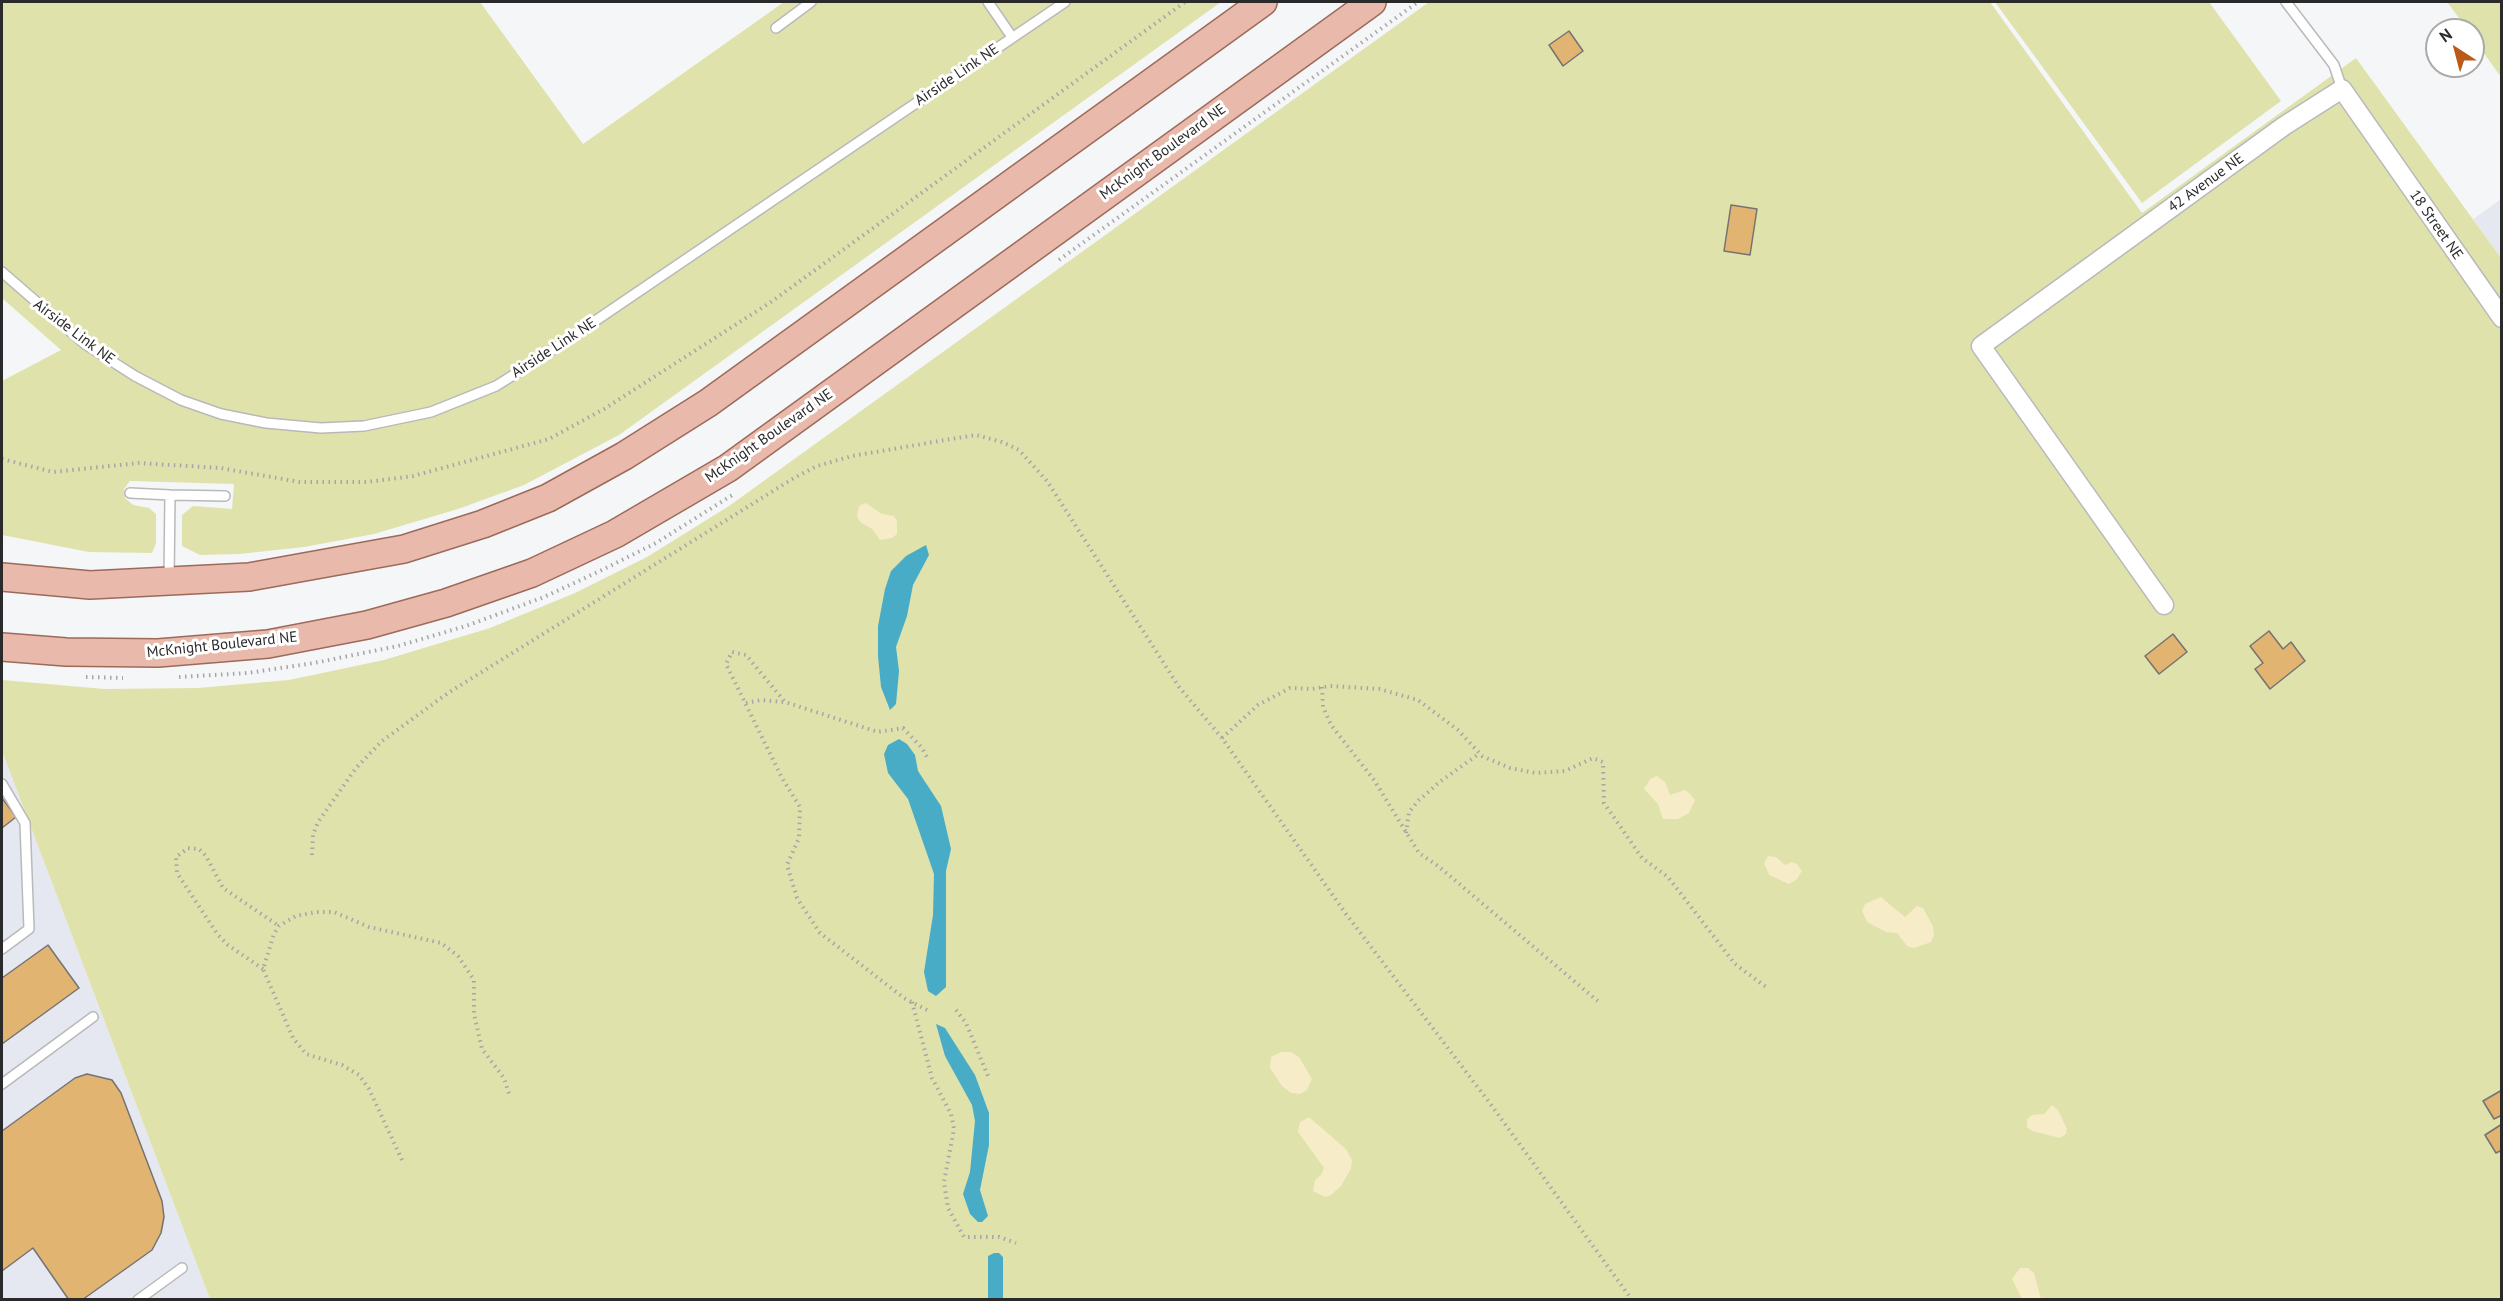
<!DOCTYPE html>
<style>
body{margin:0}
#map{position:relative;width:2503px;height:1301px;overflow:hidden;background:#f5f6f8;font-family:"PT Sans",sans-serif}
canvas{display:block}
.frame{position:absolute;inset:0;border:3px solid #2a2a2b;pointer-events:none}
.north{position:absolute;left:2425px;top:18px;width:60px;height:60px;box-sizing:border-box;background:#fff;border:2px solid #aaa;border-radius:50%;rotate:324deg;font-size:16px;font-weight:700;line-height:24px;text-align:center;color:#2a2a2b}
.north::after{content:'';display:block;margin:auto;width:21px;height:27px;background:#ba5918;clip-path:polygon(50% 0,100% 100%,50% 72%,0 100%)}
</style>
<div id="map">
<canvas width="2503" height="1301"></canvas>
<div class="frame"></div>
<div class="north">N</div>
</div>
<script>
const context = document.querySelector('canvas').getContext('2d');
context.lineJoin = 'round';
function fill(path, color) {
  context.fillStyle = color;
  context.fill(path, 'evenodd');
}
function shape(rows) {
  const path = new Path2D();
  for (const r of rows) {
    path.moveTo(r[0], r[1]);
    for (let i = 2; i < r.length; i += 2) path.lineTo(r[i], r[i + 1]);
  }
  return path;
}
function strokePath(path, color, width, dash) {
  context.strokeStyle = color;
  context.lineWidth = width;
  context.lineCap = dash ? 'butt' : 'round';
  context.setLineDash(dash || []);
  context.stroke(path);
}
function drawText(font, color, halo, rows, align = 'center') {
  context.font = font + ' "PT Sans",sans-serif';
  context.lineWidth = 6;
  context.setLineDash([]);
  context.textBaseline = 'middle';
  context.strokeStyle = halo;
  context.fillStyle = color;
  for (const [text, x, y, turn = 0] of rows) {
    context.save();
    context.translate(x, y);
    context.rotate((+turn || 0) * Math.PI / 180);
    context.textAlign = isNaN(turn) ? turn : align;
    if (halo) context.strokeText(text, 0, 0);
    context.fillText(text, 0, 0);
    context.restore();
  }
}
fill(shape([
 [2501,199,2501,258,2473,219],
 [2,751,210,1299,2,1299]
]), '#e6e8f1');
fill(shape([
 [2,2,480,2,583,144,784,2,1221,2,619,435,524,485,458,509,374,534,304,547,239,554,200,555,182,546,182,515,193,506,232,509,234,484,130,481,124,489,125,498,133,505,149,508,156,514,156,543,152,553,89,552,2,535,2,381,61,350,2,298],
 [1429,2,1990,2,2142,213,2356,58,2501,258,2501,1299,210,1299,2,751,2,680,104,689,198,688,289,680,384,660,490,628,575,593,647,557,729,506],
 [1995,2,2209,2,2281,101,2142,203],
 [2447,2,2501,2,2501,77,2473,38,2473,30,2468,30]
]), '#dfe2ab');
fill(shape([
 [866,503,882,514,894,516,897,521,897,534,892,538,880,540,872,529,860,522,857,516,859,506],
 [1657,776,1665,782,1670,795,1685,790,1690,794,1695,800,1689,813,1678,819,1663,819,1658,804,1644,789,1650,779],
 [1768,856,1776,857,1785,865,1791,862,1797,864,1802,871,1797,879,1789,884,1769,875,1764,863],
 [1881,897,1905,917,1917,906,1923,908,1933,926,1934,935,1931,942,1914,948,1907,946,1897,933,1886,932,1867,922,1862,911,1865,904],
 [1281,1052,1291,1052,1299,1057,1312,1079,1307,1090,1300,1094,1291,1093,1282,1086,1270,1068,1271,1057],
 [2052,1105,2058,1110,2067,1129,2066,1134,2060,1138,2032,1131,2027,1127,2027,1119,2032,1115,2044,1114],
 [1309,1117,1346,1149,1352,1160,1351,1169,1341,1186,1331,1195,1325,1197,1313,1191,1315,1180,1321,1175,1324,1168,1298,1132,1300,1122],
 [2020,1268,2028,1268,2034,1273,2041,1299,2022,1299,2012,1279]
]), '#f6ecc7');
fill(shape([
 [926,545,929,555,913,585,907,616,896,647,899,671,896,704,890,710,881,687,878,656,878,626,885,589,891,571,906,556],
 [899,739,907,744,915,755,918,771,941,806,951,849,946,871,946,987,936,996,928,991,924,972,933,915,934,874,908,799,888,773,884,754,888,745],
 [936,1024,945,1028,975,1075,989,1113,989,1145,980,1190,988,1216,982,1222,978,1222,970,1214,963,1194,970,1172,975,1121,972,1105,945,1056],
 [994,1253,999,1253,1003,1257,1003,1299,988,1298,988,1256]
]), '#48acc7');
const building = shape([
 [1569,31,1583,51,1563,66,1549,45,1569,31],
 [1731,205,1757,209,1750,255,1724,251,1731,205],
 [2269,631,2283,649,2291,642,2305,661,2270,689,2255,669,2263,663,2250,646,2269,631],
 [2173,634,2187,652,2159,674,2145,656,2173,634],
 [2,798,16,817,2,828,2,798],
 [48,945,79,988,2,1044,2,978,48,945],
 [87,1074,112,1080,121,1093,162,1201,164,1217,161,1233,152,1250,82,1300,69,1300,33,1248,2,1271,2,1131,75,1078,87,1074],
 [2502,1090,2502,1115,2494,1119,2483,1101,2502,1090],
 [2502,1124,2502,1150,2496,1153,2485,1135,2502,1124]
]);
fill(building, '#e2b471');
strokePath(building, '#757372', 1.5);
const lane = shape([
 [988,2,1012,37],
 [2286,2,2334,65,2342,89],
 [776,28,811,2],
 [2,272,85,344,135,376,181,400,221,414,266,423,321,428,364,426,431,412,496,386,542,357,1065,2],
 [130,493,170,495],
 [169,580,170,495,225,496],
 [2,784,25,823,29,929,2,949],
 [2,1084,93,1017],
 [138,1300,182,1268]
]);
const street = shape([
 [2164,605,1981,346,2284,126,2342,89,2502,318]
]);
const primary = shape([
 [2,577,90,585,249,577,404,549,483,524,548,498,624,456,708,403,1263,2],
 [2,647,66,652,158,653,268,644,367,625,446,603,532,573,615,534,728,468,1372,2]
]);
strokePath(lane, '#b9b9bb', 12);
strokePath(street, '#b9b9bb', 21);
strokePath(primary, '#9c6a5b', 30);
strokePath(shape([
 [1059,260,1418,2],
 [2,459,53,472,139,463,220,468,300,482,367,482,413,476,549,439,604,409,771,302,1185,2],
 [86,677,123,678],
 [179,677,248,673,314,663,398,646,466,626,544,597,600,571,656,543,734,494],
 [1322,687,1323,707,1331,725,1374,780,1419,853,1438,866,1600,1003],
 [746,703,761,700,784,702],
 [1222,738,1258,705,1290,688,1312,689,1330,686,1379,689,1418,700,1458,730,1482,756,1510,768,1536,773,1565,771,1593,758,1603,762,1604,803,1642,858,1668,877,1735,964,1766,987],
 [1406,833,1409,812,1419,800,1441,781,1480,753],
 [312,855,313,835,318,822,356,768,382,741,448,693,794,478,817,466,852,456,951,439,976,435,1002,442,1019,450,1047,481,1179,687,1222,738,1346,914,1492,1106,1632,1300],
 [263,969,228,945,218,935,177,873,176,857,188,848,199,849,206,856,223,888,279,926],
 [912,1002,932,1078,951,1114,954,1129,944,1182,948,1208,964,1237,999,1237,1016,1243],
 [927,1010,904,998,820,933,797,898,787,865,799,838,800,807,782,778,726,664,732,652,746,655,785,702,878,732,903,728,922,748,928,759],
 [956,1010,966,1023,988,1076],
 [402,1160,369,1089,359,1075,342,1065,306,1054,293,1038,263,969,274,934,279,926,296,916,316,912,334,912,369,927,441,943,458,956,474,980,474,1014,482,1049,504,1078,510,1097]
]), '#a6a6a8', 4, [1.5, 4.5]);
strokePath(lane, '#fff', 9);
strokePath(street, '#fff', 18);
strokePath(primary, '#e9baac', 27);
drawText('15px', '#2a2a2b', '#fff', [
 ["Airside Link NE",957,75,-34],
 ["McKnight Boulevard NE",1163,152,-36],
 ["42 Avenue NE",2206,183,-36],
 ["18 Street NE",2436,225,55],
 ["Airside Link NE",74,332,37],
 ["Airside Link NE",554,348,-33],
 ["McKnight Boulevard NE",769,436,-35],
 ["McKnight Boulevard NE",222,645,-6]
]);
</script>
